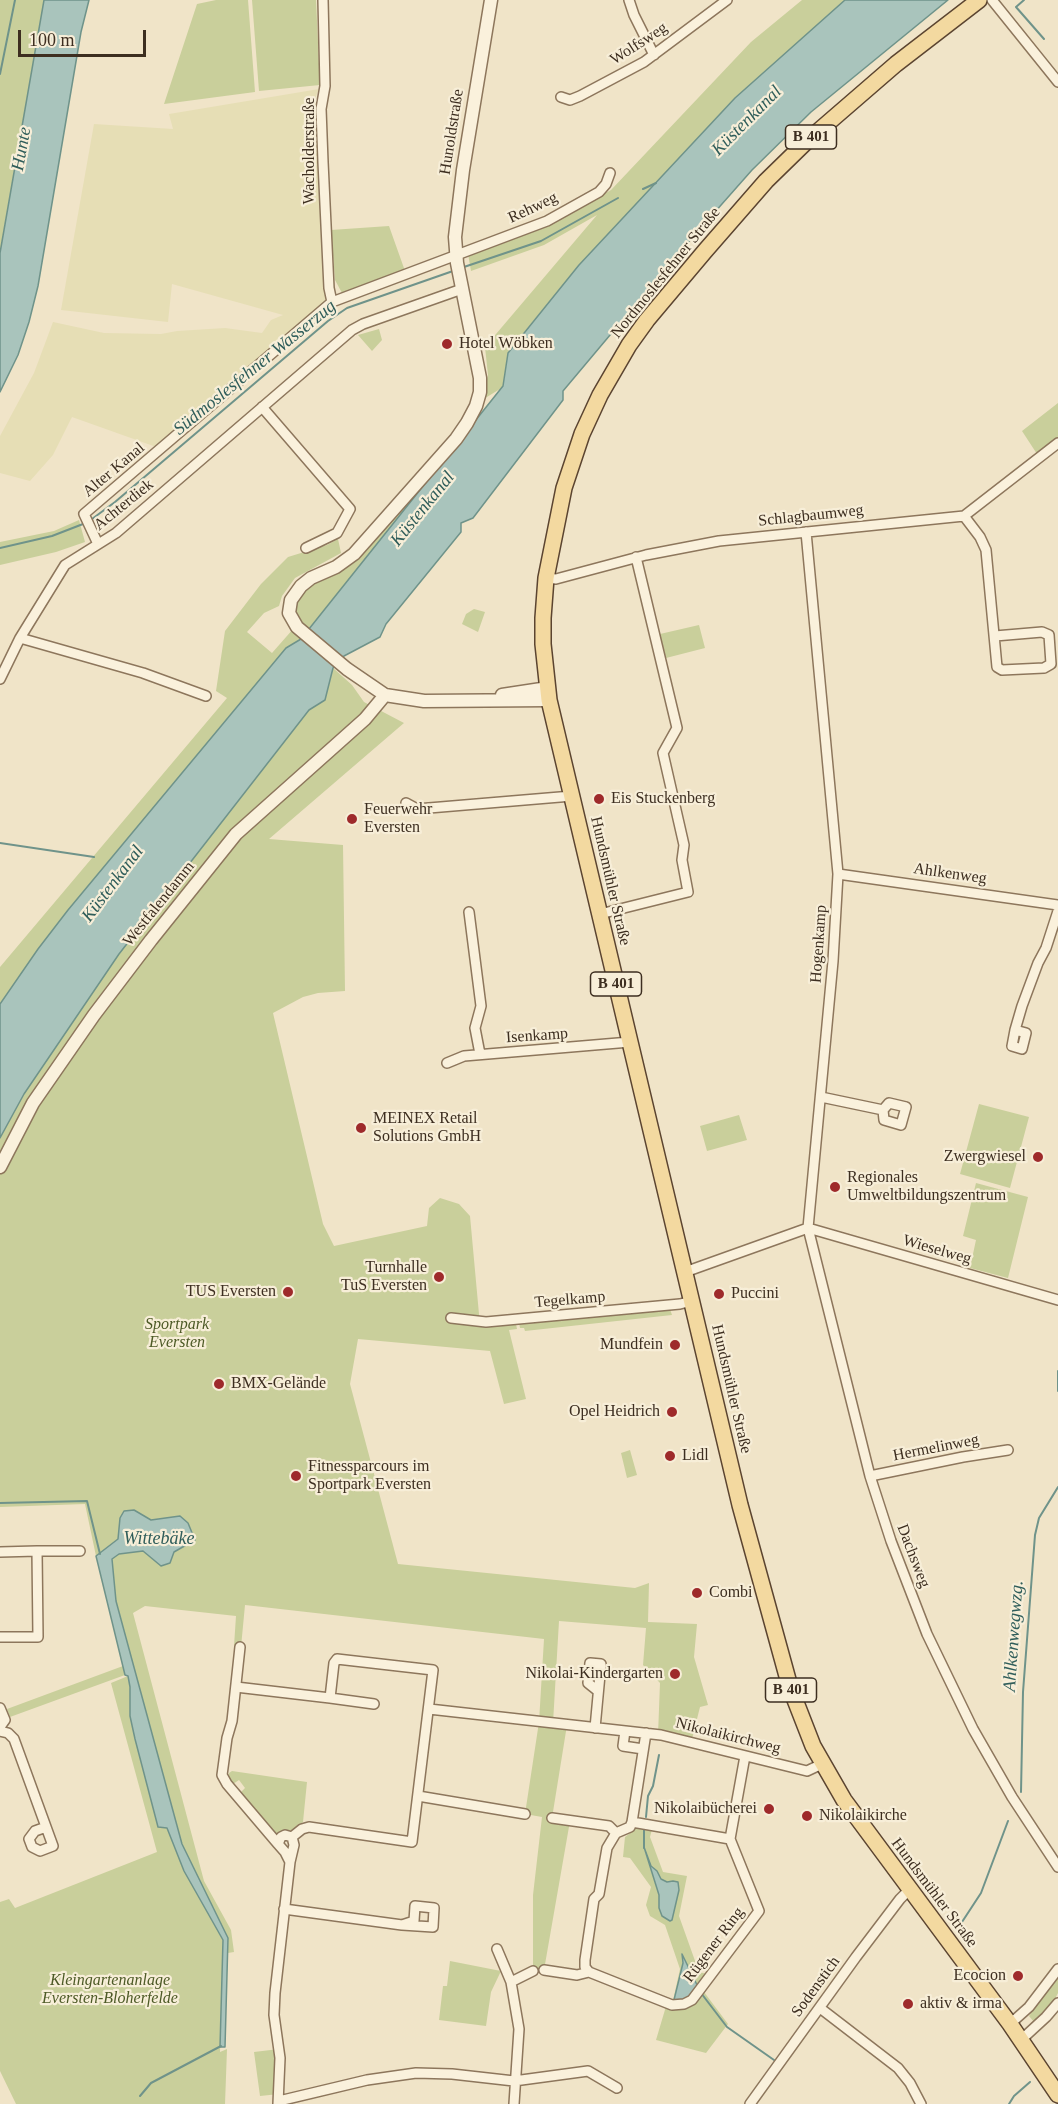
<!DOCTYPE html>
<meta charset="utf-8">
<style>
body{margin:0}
#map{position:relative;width:1058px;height:2104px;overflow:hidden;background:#f0e4c8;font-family:"Times New Roman",serif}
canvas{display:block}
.scale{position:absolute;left:18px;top:30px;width:128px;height:27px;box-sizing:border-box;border:3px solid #3d2e20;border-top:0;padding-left:8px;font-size:18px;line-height:21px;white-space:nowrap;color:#3d2e20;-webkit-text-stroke:4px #f7eed8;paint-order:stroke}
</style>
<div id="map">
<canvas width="1058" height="2104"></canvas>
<div class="scale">100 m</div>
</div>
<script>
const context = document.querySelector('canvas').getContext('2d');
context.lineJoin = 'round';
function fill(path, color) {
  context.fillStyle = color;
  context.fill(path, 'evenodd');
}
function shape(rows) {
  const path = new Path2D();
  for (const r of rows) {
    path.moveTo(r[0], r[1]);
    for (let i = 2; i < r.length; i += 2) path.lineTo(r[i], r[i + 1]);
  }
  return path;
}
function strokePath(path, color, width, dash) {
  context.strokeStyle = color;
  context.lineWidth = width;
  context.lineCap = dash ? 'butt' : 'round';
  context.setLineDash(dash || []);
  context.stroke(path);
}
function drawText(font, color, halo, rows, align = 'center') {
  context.font = font + ' "Times New Roman",serif';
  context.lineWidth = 4.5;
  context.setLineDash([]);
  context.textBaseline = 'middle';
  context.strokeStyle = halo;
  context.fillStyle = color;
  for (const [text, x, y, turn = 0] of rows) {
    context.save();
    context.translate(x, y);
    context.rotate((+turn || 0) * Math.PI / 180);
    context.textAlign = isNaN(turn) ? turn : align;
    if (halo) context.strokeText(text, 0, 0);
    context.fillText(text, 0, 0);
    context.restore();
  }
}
fill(shape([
 [319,89,316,96,327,304,159,448,72,417,53,455,30,481,0,473,0,436,34,373,53,322,104,333,161,334,177,331,225,328,262,333,271,320,283,315,172,284,168,322,61,310,94,124,173,129,169,114]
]), '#e6deb5');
fill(shape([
 [0,0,44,0,0,252],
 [216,0,248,0,255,92,164,104,197,4],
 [252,0,316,0,320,85,259,91],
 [802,0,846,0,735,98,579,265,508,352,503,386,301,639,286,648,38,949,0,1004,0,967,227,698,216,691,225,631,261,584,288,557,327,545,338,539,341,553,295,578,282,596,279,606,264,613,247,632,272,653,301,620,296,611,296,605,302,593,317,582,338,572,458,441,500,389,482,400,488,375,485,347,597,215,544,245,471,271,468,254,538,230,611,190,751,42],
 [389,226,405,271,342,293,335,280,331,230],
 [379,329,382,340,372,351,358,335],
 [1058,403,1058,438,1037,454,1022,431],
 [79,520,85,542,56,552,0,565,0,542,54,531],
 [474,609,485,612,478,632,462,624,466,614],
 [699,625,705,648,666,658,660,634],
 [333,668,352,685,364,702,404,723,269,839,343,845,345,991,318,993,303,997,273,1013,323,1224,334,1246,427,1226,429,1208,440,1198,459,1204,470,1216,480,1325,516,1324,517,1329,509,1330,526,1399,504,1404,490,1351,358,1339,350,1384,398,1564,635,1588,649,1583,648,1622,697,1624,694,1657,708,1705,700,1707,691,1743,658,1735,660,1683,643,1665,646,1628,559,1621,553,1723,567,1725,552,1818,570,1821,544,1970,533,1970,533,1895,542,1817,525,1814,539,1722,544,1639,245,1605,241,1647,234,1646,236,1616,145,1606,133,1613,204,1881,231,1930,234,1952,228,1953,228,1938,182,1844,116,1601,112,1559,119,1554,143,1551,161,1566,174,1552,194,1540,180,1516,151,1520,134,1510,120,1518,118,1539,96,1556,85,1504,0,1507,0,1138,24,1094,119,954,309,710,325,700],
 [979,1104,1029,1117,1010,1188,960,1174],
 [739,1115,747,1140,707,1151,700,1126],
 [976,1183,1028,1197,1008,1278,970,1268,976,1240,963,1236],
 [670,1309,672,1315,525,1331,524,1328,520,1328,519,1323],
 [630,1450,637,1475,627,1478,621,1453],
 [123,1666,125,1675,10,1717,7,1709],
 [128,1676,130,1687,130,1716,135,1739,158,1826,167,1828,184,1871,223,1940,220,2052,227,2049,225,2104,16,2104,0,2071,0,1902,9,1899,15,1908,157,1852,111,1683],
 [232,1771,307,1782,303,1822,292,1830,285,1830,279,1834,272,1832,240,1793,245,1788,239,1780,233,1784,228,1781,229,1773],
 [643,1827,652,1829,650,1837,663,1872,687,1876,679,1916,699,1972,711,1975,701,1988,728,2024,706,2053,656,2040,667,2003,672,2005,680,1969,665,1925,650,1916,646,1905,651,1887,630,1858,623,1857,625,1837,637,1828],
 [644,1848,651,1866,657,1871,661,1879,667,1882,672,1920,670,1921,662,1916,659,1908,659,1895],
 [682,1954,693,1996,673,2004,683,1963],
 [450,1961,501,1971,491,1992,486,2026,439,2020,443,1986,447,1986],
 [1058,1975,1058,1993,1049,2010,1034,2022,1029,2016],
 [279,2049,279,2094,260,2096,254,2052]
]), '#c9cf9b');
const water = shape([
 [44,0,89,0,81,32,38,286,29,322,18,355,0,392,0,253,44,0],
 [845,0,948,0,811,112,752,170,684,247,563,391,563,400,473,518,461,523,461,532,386,624,380,637,344,656,333,668,325,700,309,710,119,954,24,1094,0,1138,0,1004,38,949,68,910,286,648,301,639,503,386,508,353,579,265,735,98,845,0],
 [134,1510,151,1520,180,1516,188,1523,195,1540,174,1552,170,1563,161,1566,143,1551,119,1554,112,1559,116,1601,182,1844,228,1938,225,2047,220,2047,223,1940,184,1871,167,1828,158,1827,135,1739,130,1716,130,1687,128,1676,125,1675,96,1556,118,1539,120,1518,124,1511,134,1510],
 [644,1847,651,1866,657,1871,661,1879,667,1882,673,1881,678,1882,679,1890,672,1920,670,1921,662,1916,659,1908,659,1895,644,1847],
 [682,1954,699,1989,693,1996,673,2004,683,1963,682,1954]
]);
fill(water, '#a9c4bc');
strokePath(water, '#6f938a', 1.5);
strokePath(shape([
 [1024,0,1016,7,1044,39],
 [0,74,15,0],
 [643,189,656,183],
 [461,268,541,241,618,198],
 [92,519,115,502,328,321,347,308,453,271],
 [0,548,52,536,83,524],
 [0,843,94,857],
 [1058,1371,1058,1391],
 [0,1503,87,1501,100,1554],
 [1021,1792,1023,1692,1035,1535,1039,1518,1058,1487],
 [646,1817,648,1796,653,1786,659,1755],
 [644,1848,644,1830],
 [962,1922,981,1893,1008,1821],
 [701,1993,727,2027,774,2060],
 [140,2096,151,2083,221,2046],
 [1009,2104,1014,2096,1030,2082]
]), '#6f938a', 2);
const minor = shape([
 [323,0,325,86,321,109,323,162,329,288,332,302],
 [629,0,634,15,654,55],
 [992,0,1058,82],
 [561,97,570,100,580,96,644,62,727,0],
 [262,407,350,509,337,533,306,548],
 [964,516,980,537,986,550,997,667,1002,670,1044,668,1051,664,1049,635,1042,632,995,636],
 [98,544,84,514,332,302,547,221,599,192,606,184,610,173],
 [546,578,556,579,646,555,719,541,964,516,1058,443],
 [20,638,143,673,206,696],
 [0,679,20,638,65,565,116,533,352,330,363,324,462,289],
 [406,803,417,809,572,796],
 [838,874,1058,905],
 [469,912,481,1006,475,1028,480,1054],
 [600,914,688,892,682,860,684,845,663,753,677,728,636,557],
 [1015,1030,1026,1033,1022,1049,1012,1046,1015,1030,1022,1006,1038,963,1046,948,1058,911],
 [447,1063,464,1056,630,1042],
 [821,1097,883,1110,884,1120,901,1125,906,1107,889,1103,883,1110],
 [808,1228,870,1476,891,1541,927,1634,973,1729,1012,1797,1058,1867],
 [808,1228,1058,1300],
 [685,1272,808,1228,833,961,838,874,806,532],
 [451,1318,486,1322,680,1304,692,1301],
 [870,1476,963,1457,1008,1450],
 [37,1551,80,1551],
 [0,1552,37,1551,38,1637,0,1637],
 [240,1647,232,1721,227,1738,222,1775,227,1784,278,1844],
 [236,1687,330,1698],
 [0,1708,5,1720,0,1727],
 [429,1709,661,1735,807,1771,822,1764],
 [595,1728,601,1664,590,1663,588,1683,598,1691],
 [0,1731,8,1733,14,1739,53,1846,40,1851,32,1847,29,1839,35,1831,46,1827],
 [625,1731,623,1746,643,1749],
 [418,1796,525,1814],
 [632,1822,646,1733],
 [292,1837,302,1829,309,1827,412,1842,433,1670,337,1659,334,1663,330,1698,374,1704],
 [730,1839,745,1756],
 [415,1906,434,1908,433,1927,402,1925,414,1921,415,1906],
 [284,1909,402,1925],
 [497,1949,511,1982],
 [544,1970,577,1975,589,1972,672,2005,684,2004,692,2000,759,1911,730,1839,632,1822,630,1827,616,1833,609,1826,552,1818],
 [589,1972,585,1967,585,1960,594,1899,599,1894,607,1848,616,1833],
 [820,2008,898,2068,910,2083,921,2104],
 [1010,2024,1029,2007,1058,1969],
 [1021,2040,1046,2017,1058,2003],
 [279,2101,367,2080,416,2073,452,2074,514,2081,588,2071,617,2088],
 [278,2104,280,2058,274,2015,275,1993,290,1862,294,1845,292,1837,285,1835,281,1837,278,1844,285,1852,290,1862],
 [514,2104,519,2029,511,1982,533,1971],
 [750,2104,856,1957,900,1899,909,1890]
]);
const tertiary = shape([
 [491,0,463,170,455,237,457,263,480,378,480,392,476,406,467,423,456,439,354,554,336,567,311,578,301,586,291,600,289,613,297,627,347,669,385,695,424,701,549,700],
 [502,695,548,688],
 [0,1167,33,1103,94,1015,151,940,236,834,365,719,385,695]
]);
const primary = shape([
 [979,0,896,64,807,141,766,181,705,251,647,320,629,345,600,395,582,434,564,488,546,578,543,618,543,644,549,700,630,1042,740,1505,790,1687,813,1746,844,1800,1010,2024,1058,2095]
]);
strokePath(minor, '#8d765c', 12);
strokePath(tertiary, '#8d765c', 15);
strokePath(primary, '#5b4430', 18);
strokePath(minor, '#faf1dc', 9);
strokePath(tertiary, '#faf1dc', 12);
strokePath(primary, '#f3d9a0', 15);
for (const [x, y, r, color] of [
 [447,344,6,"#9e2a2b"],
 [599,799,6,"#9e2a2b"],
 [352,819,6,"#9e2a2b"],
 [361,1128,6,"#9e2a2b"],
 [1038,1157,6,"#9e2a2b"],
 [835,1187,6,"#9e2a2b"],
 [439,1277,6,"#9e2a2b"],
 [288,1292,6,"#9e2a2b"],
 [719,1294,6,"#9e2a2b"],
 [675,1345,6,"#9e2a2b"],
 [219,1384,6,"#9e2a2b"],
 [672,1412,6,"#9e2a2b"],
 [670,1456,6,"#9e2a2b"],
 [296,1476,6,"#9e2a2b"],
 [697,1593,6,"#9e2a2b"],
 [675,1674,6,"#9e2a2b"],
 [769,1809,6,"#9e2a2b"],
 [807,1816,6,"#9e2a2b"],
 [1018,1976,6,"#9e2a2b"],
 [908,2004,6,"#9e2a2b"]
]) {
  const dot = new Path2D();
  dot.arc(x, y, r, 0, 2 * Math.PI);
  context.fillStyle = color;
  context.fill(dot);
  strokePath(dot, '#f7eed8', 2);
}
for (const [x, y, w] of [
 [811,137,51],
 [616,984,51],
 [791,1690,51]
]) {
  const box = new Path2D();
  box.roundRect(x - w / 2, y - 12, w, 24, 4.5);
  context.fillStyle = '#f7eed8';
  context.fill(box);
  strokePath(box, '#3d2e20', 1.5);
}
drawText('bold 15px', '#3d2e20', null, [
 ["B 401",811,137],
 ["B 401",616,984],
 ["B 401",791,1690]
]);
drawText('16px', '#3d2e20', '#f7eed8', [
 ["Wolfsweg",639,44,-33],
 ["Hunoldstraße",452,132,-81],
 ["Wacholderstraße",310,151,-90],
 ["Rehweg",533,208,-25],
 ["Nordmoslesfehner Straße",666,273,-51],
 ["Alter Kanal",114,470,-40],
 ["Achterdiek",124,505,-39],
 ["Schlagbaumweg",811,516,-6],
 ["Ahlkenweg",950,874,8],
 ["Hundsmühler Straße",610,881,77],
 ["Westfalendamm",159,904,-51],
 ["Hogenkamp",819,944,-86],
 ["Isenkamp",537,1036,-4],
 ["Wieselweg",937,1250,16],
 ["Tegelkamp",570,1300,-5],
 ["Hundsmühler Straße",731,1389,77],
 ["Hermelinweg",936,1448,-11],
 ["Dachsweg",913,1556,69],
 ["Nikolaikirchweg",728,1736,14],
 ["Hundsmühler Straße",934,1893,53],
 ["Rügener Ring",714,1945,-53],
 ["Sodenstich",816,1987,-54]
]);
drawText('16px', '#3d2e20', '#f7eed8', [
 ["Hotel Wöbken",459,344],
 ["Eis Stuckenberg",611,799],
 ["Feuerwehr",364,810],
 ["Eversten",364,828],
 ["MEINEX Retail",373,1119],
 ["Solutions GmbH",373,1137],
 ["Zwergwiesel",1026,1157,"right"],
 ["Regionales",847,1178],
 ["Umweltbildungszentrum",847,1196],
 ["Turnhalle",427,1268,"right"],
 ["TuS Eversten",427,1286,"right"],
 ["TUS Eversten",276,1292,"right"],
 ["Puccini",731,1294],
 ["Mundfein",663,1345,"right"],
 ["BMX-Gelände",231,1384],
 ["Opel Heidrich",660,1412,"right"],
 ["Lidl",682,1456],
 ["Fitnessparcours im",308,1467],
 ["Sportpark Eversten",308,1485],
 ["Combi",709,1593],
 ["Nikolai-Kindergarten",663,1674,"right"],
 ["Nikolaibücherei",757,1809,"right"],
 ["Nikolaikirche",819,1816],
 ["Ecocion",1006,1976,"right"],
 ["aktiv & irma",920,2004]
], 'left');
drawText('italic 16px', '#4d5a26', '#f7eed8', [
 ["Sportpark",177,1325],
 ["Eversten",177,1343],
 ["Kleingartenanlage",110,1981],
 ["Eversten-Bloherfelde",110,1999]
]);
drawText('italic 18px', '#2f5d5a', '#f7eed8', [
 ["Küstenkanal",747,121,-45],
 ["Hunte",22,149,-80],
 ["Südmoslesfehner Wasserzug",255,368,-39],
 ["Küstenkanal",423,509,-51],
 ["Küstenkanal",113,884,-53],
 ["Wittebäke",159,1539],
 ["Ahlkenwegwzg.",1014,1636,-86]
]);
</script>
